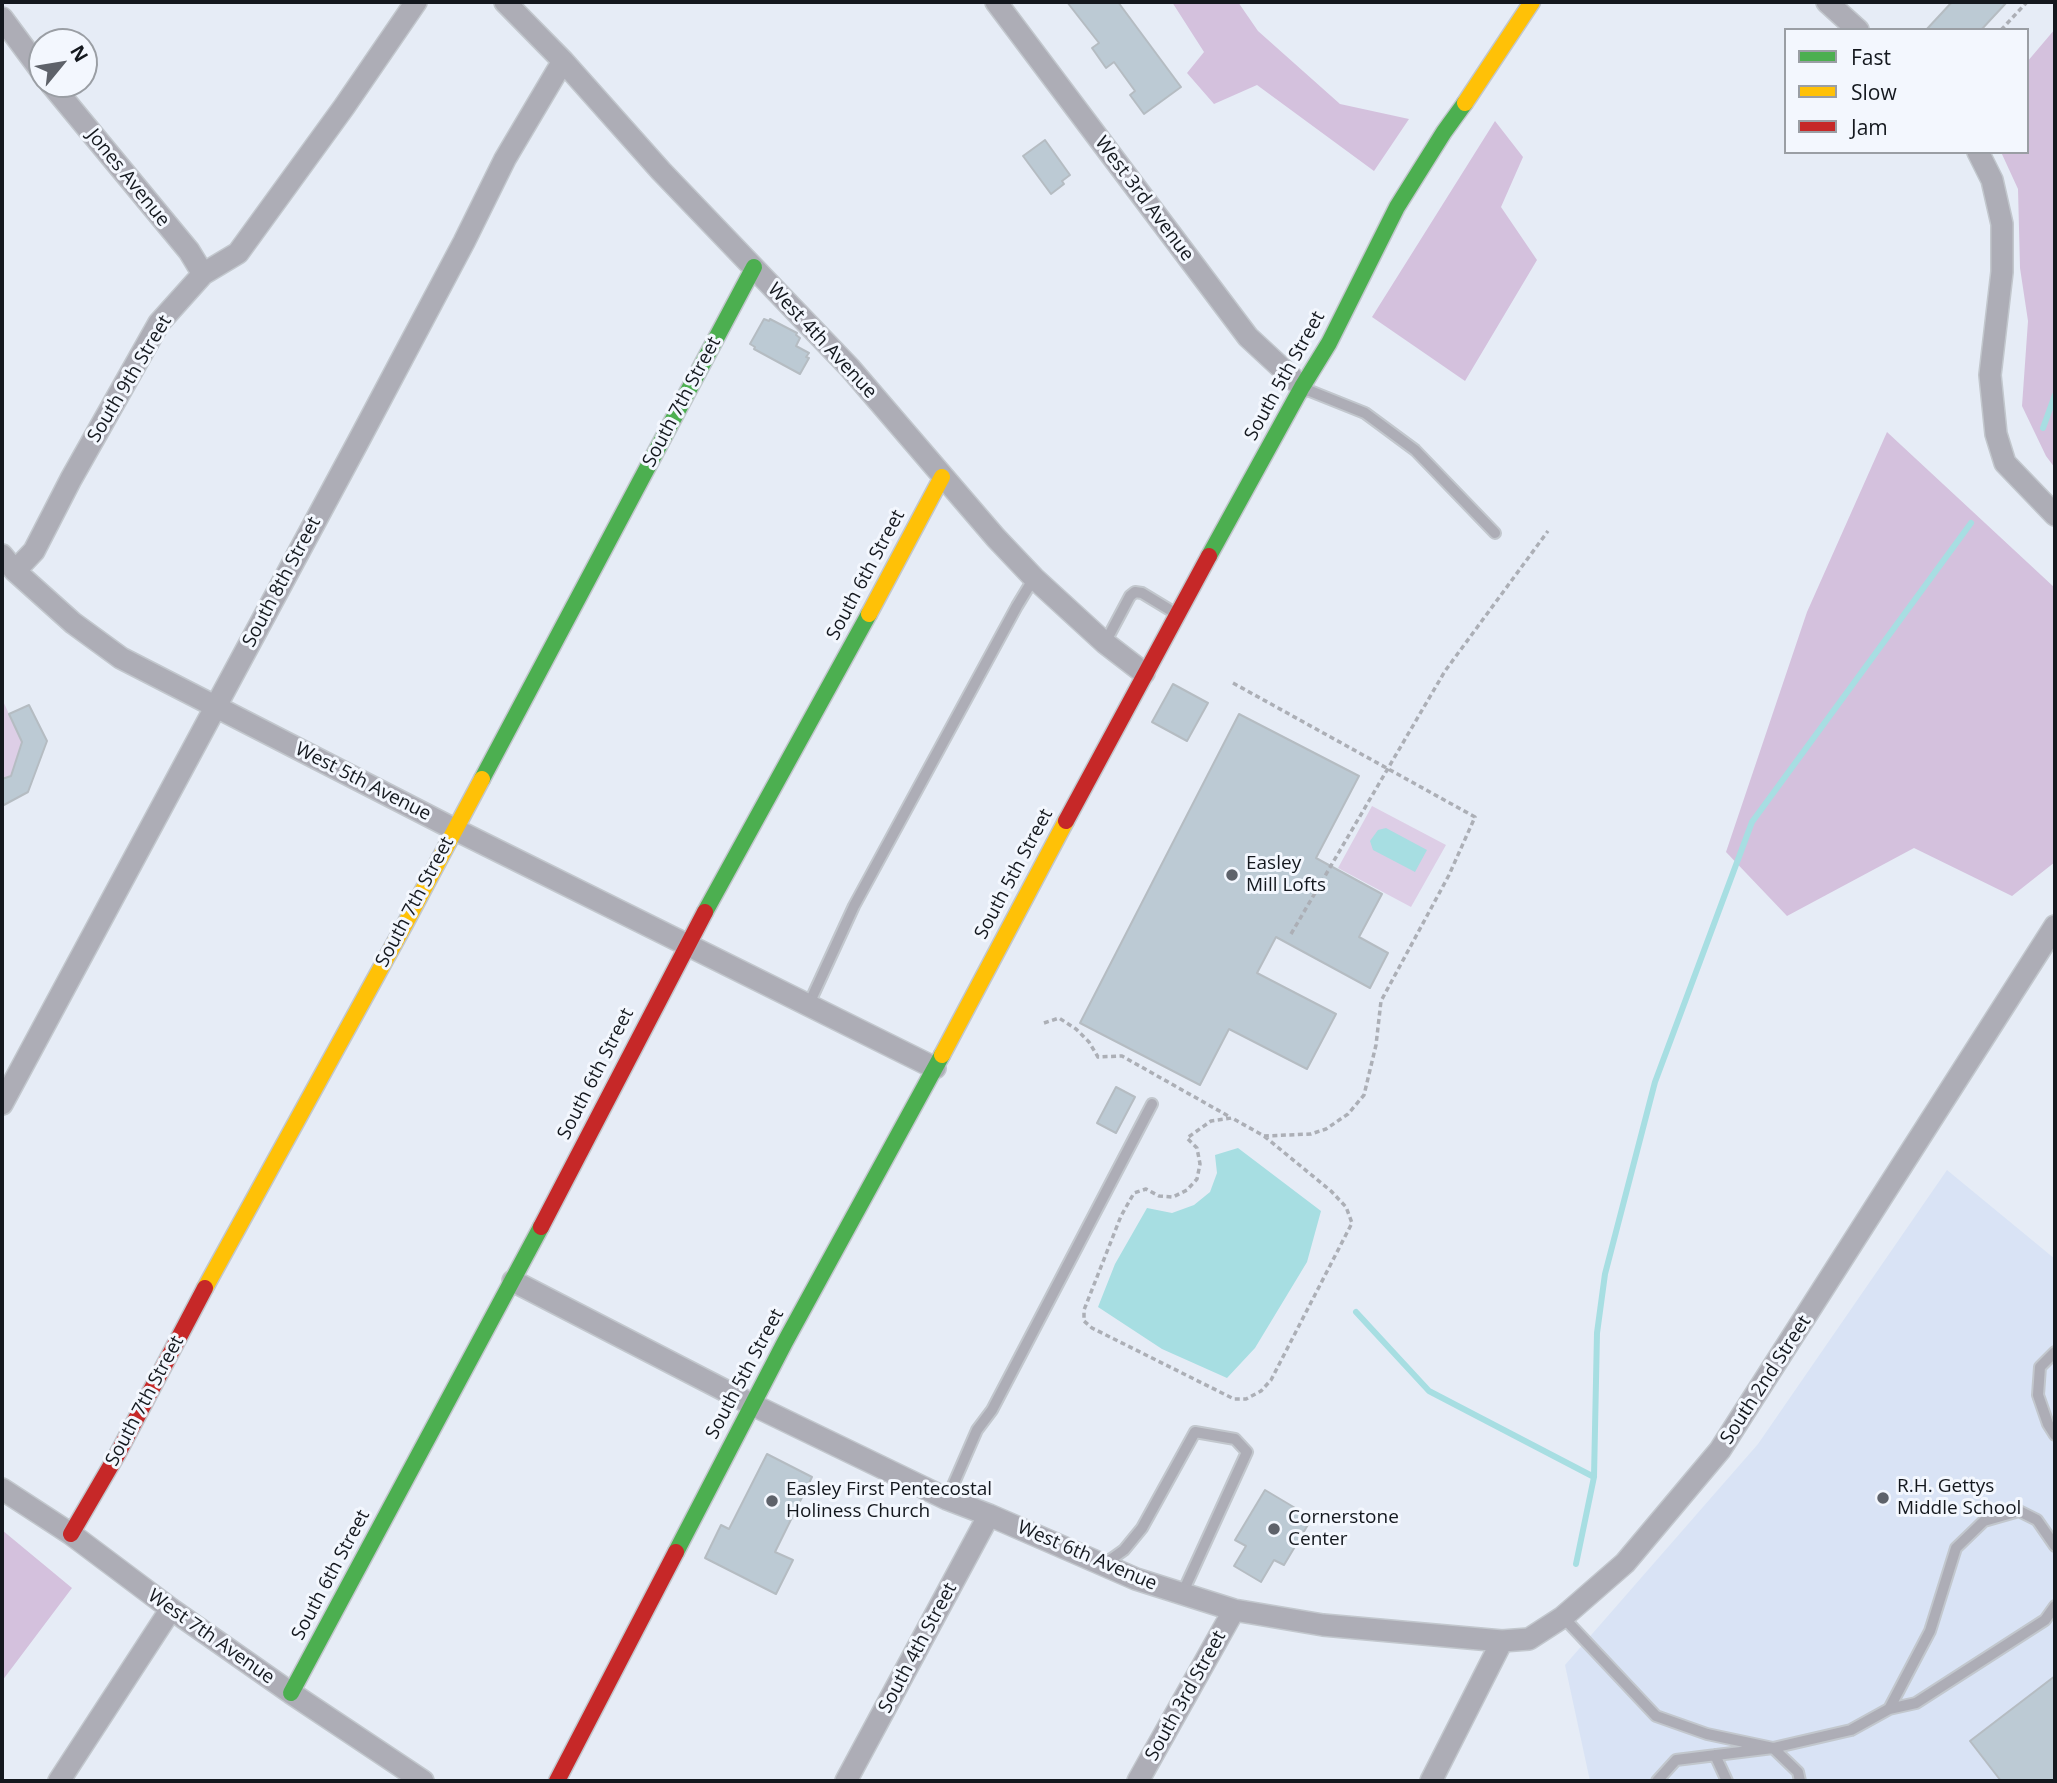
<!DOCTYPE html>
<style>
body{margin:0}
#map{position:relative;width:2057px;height:1783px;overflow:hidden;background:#e6ecf6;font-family:"Open Sans",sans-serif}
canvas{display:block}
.frame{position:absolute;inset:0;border:4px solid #14181e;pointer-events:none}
.legend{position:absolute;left:1784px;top:28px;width:245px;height:126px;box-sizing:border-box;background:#f3f7fe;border:2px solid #9a9ea4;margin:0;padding:9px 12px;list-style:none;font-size:21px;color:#14181e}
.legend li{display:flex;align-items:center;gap:14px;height:35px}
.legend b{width:35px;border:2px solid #9a9ea4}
.north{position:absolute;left:28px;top:28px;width:70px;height:70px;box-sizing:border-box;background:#f3f7fe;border:2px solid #9a9ea4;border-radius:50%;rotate:60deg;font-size:19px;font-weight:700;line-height:28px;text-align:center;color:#14181e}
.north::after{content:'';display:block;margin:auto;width:24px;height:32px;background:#5e626a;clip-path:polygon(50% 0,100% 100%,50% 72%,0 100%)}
</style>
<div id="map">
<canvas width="2057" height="1783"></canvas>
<div class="frame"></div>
<ul class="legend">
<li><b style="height:9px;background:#4caf50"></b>Fast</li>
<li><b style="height:9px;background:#ffc107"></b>Slow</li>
<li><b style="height:9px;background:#c62828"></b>Jam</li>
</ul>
<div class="north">N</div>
</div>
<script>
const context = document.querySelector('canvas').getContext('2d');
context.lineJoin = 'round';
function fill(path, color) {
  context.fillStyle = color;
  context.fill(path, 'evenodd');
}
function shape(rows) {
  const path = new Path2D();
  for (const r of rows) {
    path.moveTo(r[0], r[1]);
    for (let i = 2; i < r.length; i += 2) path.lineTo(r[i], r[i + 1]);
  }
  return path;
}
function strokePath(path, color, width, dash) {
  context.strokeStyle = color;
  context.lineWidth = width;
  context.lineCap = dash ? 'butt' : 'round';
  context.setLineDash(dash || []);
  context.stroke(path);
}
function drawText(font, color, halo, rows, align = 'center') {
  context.font = font + ' "Open Sans",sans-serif';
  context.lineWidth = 6;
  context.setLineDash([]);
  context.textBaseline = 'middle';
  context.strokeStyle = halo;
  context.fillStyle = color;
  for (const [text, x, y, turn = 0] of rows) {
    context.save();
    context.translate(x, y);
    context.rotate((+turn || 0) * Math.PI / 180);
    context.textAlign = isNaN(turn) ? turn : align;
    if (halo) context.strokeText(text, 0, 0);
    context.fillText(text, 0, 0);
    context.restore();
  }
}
fill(shape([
 [1947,1170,2055,1259,2055,1781,1590,1781,1565,1665,1758,1444]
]), '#d9e3f5');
fill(shape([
 [2,699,22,742,11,776,2,779],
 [1372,806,1446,845,1411,907,1338,868]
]), '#ddcee6');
fill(shape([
 [1172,2,1238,2,1258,31,1340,104,1409,119,1374,171,1257,85,1214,104,1187,73,1204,52],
 [2055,29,2055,468,2046,456,2022,406,2028,321,2020,268,2018,189,2001,152,2027,152,2027,62],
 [1495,121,1523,157,1501,207,1537,260,1465,381,1372,317],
 [1887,432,2055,588,2055,862,2012,896,1914,848,1787,916,1726,852,1807,612],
 [2,1530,72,1588,2,1681]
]), '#d4c1dd');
fill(shape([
 [1386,828,1427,850,1415,872,1373,850,1370,841,1378,830],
 [1238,1148,1321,1211,1307,1262,1255,1348,1227,1378,1162,1349,1098,1307,1115,1264,1147,1208,1172,1213,1194,1205,1210,1192,1217,1173,1215,1155]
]), '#a7dee2');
strokePath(shape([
 [2043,428,2055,395],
 [1356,1312,1429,1391,1594,1477],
 [1576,1564,1594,1477,1597,1333,1605,1274,1655,1082,1752,822,1971,523]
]), '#a7dee2', 6);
const building = shape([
 [1067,2,1118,2,1181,87,1144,114,1130,95,1135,91,1114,62,1106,68,1092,48,1099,43,1067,2],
 [1952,2,2007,2,1981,30,1926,30,1952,2],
 [1045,140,1070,175,1062,181,1064,184,1051,194,1023,156,1045,140],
 [764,319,769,321,770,319,797,333,796,335,800,338,796,346,809,353,806,357,809,358,800,374,754,349,755,347,750,344,764,319],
 [1173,684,1208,703,1187,741,1152,722,1173,684],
 [29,705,47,741,28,792,2,806,2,779,11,776,22,742,9,714,29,705],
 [1239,714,1359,776,1316,858,1382,894,1359,937,1388,953,1370,988,1276,937,1257,973,1336,1014,1307,1069,1229,1029,1200,1085,1080,1023,1239,714],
 [1116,1087,1135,1097,1116,1133,1097,1123,1116,1087],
 [767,1454,812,1477,775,1552,793,1560,776,1594,705,1558,721,1525,729,1529,767,1454],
 [1265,1490,1312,1518,1284,1565,1274,1560,1261,1582,1234,1566,1246,1546,1235,1540,1265,1490],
 [2055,1676,2055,1781,2001,1781,1970,1741,2055,1676]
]);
fill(building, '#bccad4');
strokePath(building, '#b5bcc2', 2);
const lane = shape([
 [1305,389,1365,413,1415,450,1495,533],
 [1105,643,1130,596,1135,592,1142,593,1175,613],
 [808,1006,854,906,1017,606,1034,578],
 [2055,1352,2040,1367,2038,1395,2048,1424,2055,1435],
 [947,1499,977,1430,992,1410,1152,1104],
 [1103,1565,1124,1550,1142,1528,1195,1432,1235,1439,1247,1452,1182,1594],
 [1563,1617,1656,1716,1707,1734,1773,1748,1798,1772,1800,1781],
 [1889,1709,1930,1631,1956,1548,1984,1521,2019,1511,2037,1520,2055,1546],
 [1715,1755,1727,1781],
 [1657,1781,1676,1760,1773,1748,1851,1730,1889,1709,1916,1703,2045,1620,2055,1606]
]);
const street = shape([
 [505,2,563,61,661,171,850,368,996,538,1034,578,1105,643,1144,673],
 [996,2,1248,337,1302,387],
 [1827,2,1858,30],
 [2,18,42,72],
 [51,84,189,251,203,274],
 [1978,152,1992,180,2002,224,2002,272,1990,375,1996,434,2005,463,2055,515],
 [2,555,15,571,73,623,121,658,454,829,935,1068],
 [15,571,34,551,71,479,159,323,203,274,238,253,344,107,416,2],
 [2,1104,358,442,464,242,505,159,563,61],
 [513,1281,753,1405,947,1499,989,1515,1136,1579,1234,1610,1323,1625,1502,1641],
 [2,1489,71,1534,171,1609,291,1693,423,1781],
 [59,1781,171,1609],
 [846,1781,989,1515],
 [1138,1781,1234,1610],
 [1431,1781,1502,1641,1529,1639,1563,1617,1625,1563,1720,1450,2055,926]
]);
const fast = shape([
 [1209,556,1302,387,1329,343,1397,207,1444,132,1465,103],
 [482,779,754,267],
 [705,912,869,614],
 [676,1552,785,1342,942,1055],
 [291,1693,541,1227]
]);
const slow = shape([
 [1465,103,1532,2],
 [869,614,942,477],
 [942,1055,1066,821],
 [205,1288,405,924,482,779]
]);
const jam = shape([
 [1066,821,1209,556],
 [541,1227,705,912],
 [71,1534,117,1455,205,1288],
 [557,1781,676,1552]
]);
strokePath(lane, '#c2c7cd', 14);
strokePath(street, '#c2c7cd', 24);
strokePath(fast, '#c2c7cd', 19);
strokePath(slow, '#c2c7cd', 19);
strokePath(jam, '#c2c7cd', 19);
strokePath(shape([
 [2001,30,2027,2],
 [1233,683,1475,817,1449,875,1381,1001,1376,1045,1364,1095,1348,1114,1326,1129,1311,1134,1264,1136,1232,1118,1211,1121,1187,1138,1197,1148,1200,1164,1197,1179,1187,1190,1173,1197,1159,1196,1146,1189,1134,1193,1121,1216,1084,1310,1084,1321,1092,1328,1234,1399,1246,1399,1261,1391,1271,1380,1352,1223,1346,1207,1331,1191,1264,1136],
 [1291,934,1445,671,1548,531],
 [1044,1023,1059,1018,1076,1029,1089,1042,1098,1057,1122,1056,1230,1117]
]), '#acafb6', 3.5, [5, 3.5]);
strokePath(lane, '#adadb6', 10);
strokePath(street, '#adadb6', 21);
strokePath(fast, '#4caf50', 16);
strokePath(slow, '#ffc107', 16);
strokePath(jam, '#c62828', 16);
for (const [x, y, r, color] of [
 [1232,875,7,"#5e626a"],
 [1883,1498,7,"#5e626a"],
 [772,1501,7,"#5e626a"],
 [1274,1529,7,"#5e626a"]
]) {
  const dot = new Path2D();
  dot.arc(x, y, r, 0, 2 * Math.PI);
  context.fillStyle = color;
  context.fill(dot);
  strokePath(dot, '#f3f7fe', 2.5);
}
drawText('19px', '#14181e', '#f3f7fe', [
 ["Jones Avenue",128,178,51],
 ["West 3rd Avenue",1144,199,53],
 ["West 4th Avenue",822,341,47],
 ["South 5th Street",1285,376,-61],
 ["South 9th Street",130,379,-59],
 ["South 7th Street",682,402,-62],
 ["South 6th Street",866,575,-62],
 ["South 8th Street",282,582,-62],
 ["West 5th Avenue",363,782,27],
 ["South 5th Street",1014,874,-62],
 ["South 7th Street",415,902,-62],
 ["South 6th Street",596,1074,-63],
 ["South 5th Street",745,1374,-62],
 ["South 2nd Street",1766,1380,-57],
 ["South 7th Street",145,1401,-62],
 ["West 6th Avenue",1087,1556,23],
 ["South 6th Street",331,1575,-62],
 ["West 7th Avenue",211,1637,35],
 ["South 4th Street",918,1648,-62],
 ["South 3rd Street",1186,1696,-61]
]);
drawText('19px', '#14181e', '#f3f7fe', [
 ["Easley",1246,864],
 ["Mill Lofts",1246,886],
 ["R.H. Gettys",1897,1487],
 ["Middle School",1897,1509],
 ["Easley First Pentecostal",786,1490],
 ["Holiness Church",786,1512],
 ["Cornerstone",1288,1518],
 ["Center",1288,1540]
], 'left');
</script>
